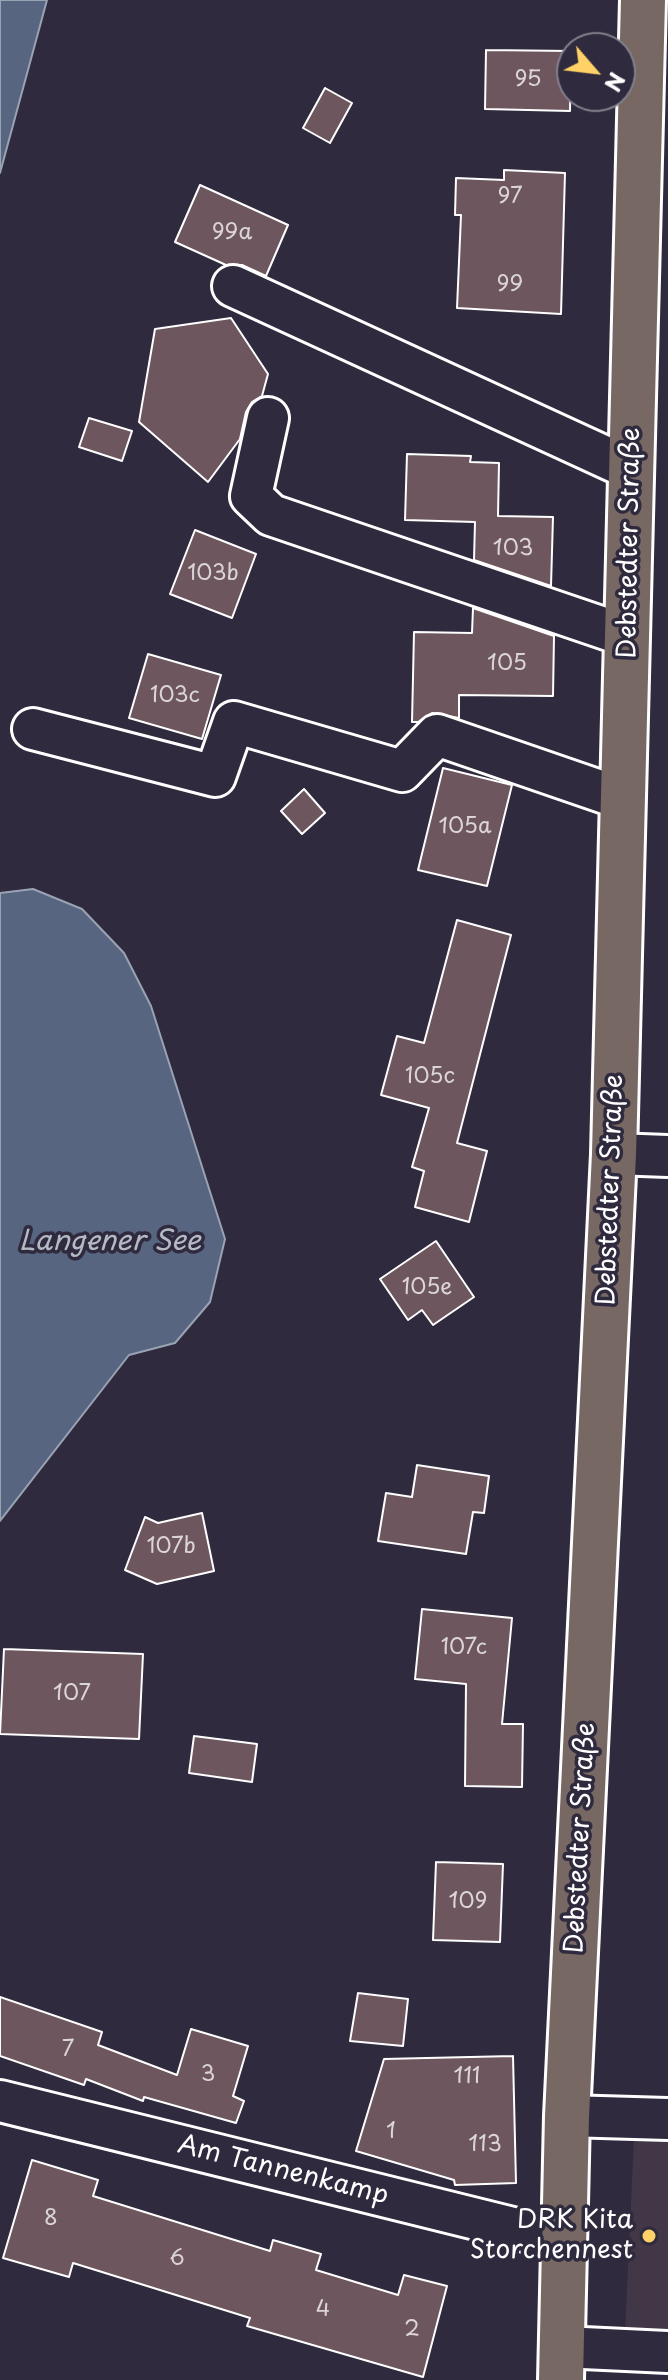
<!DOCTYPE html>
<meta charset="utf-8">
<style>
body{margin:0}
#map{position:relative;width:668px;height:2380px;overflow:hidden;background:#2f2a3d;font-family:"Playpen Sans",sans-serif}
canvas{display:block}
.north{position:absolute;left:556px;top:32px;width:80px;height:80px;box-sizing:border-box;background:#2f2a3d;border:2px solid #827f8b;border-radius:50%;rotate:118deg;font-size:22px;font-weight:700;line-height:32px;text-align:center;color:#fff}
.north::after{content:'';display:block;margin:auto;width:28px;height:36px;background:#ffd166;clip-path:polygon(50% 0,100% 100%,50% 72%,0 100%)}
</style>
<div id="map">
<canvas width="668" height="2380"></canvas>
<div class="north">N</div>
</div>
<script>
const context = document.querySelector('canvas').getContext('2d');
context.lineJoin = 'round';
function fill(path, color) {
  context.fillStyle = color;
  context.fill(path, 'evenodd');
}
function shape(rows) {
  const path = new Path2D();
  for (const r of rows) {
    path.moveTo(r[0], r[1]);
    for (let i = 2; i < r.length; i += 2) path.lineTo(r[i], r[i + 1]);
  }
  return path;
}
function strokePath(path, color, width, dash) {
  context.strokeStyle = color;
  context.lineWidth = width;
  context.lineCap = dash ? 'butt' : 'round';
  context.setLineDash(dash || []);
  context.stroke(path);
}
function drawText(font, color, halo, rows, align = 'center') {
  context.font = font + ' "Playpen Sans",sans-serif';
  context.lineWidth = 7;
  context.setLineDash([]);
  context.textBaseline = 'middle';
  context.strokeStyle = halo;
  context.fillStyle = color;
  for (const [text, x, y, turn = 0] of rows) {
    context.save();
    context.translate(x, y);
    context.rotate((+turn || 0) * Math.PI / 180);
    context.textAlign = isNaN(turn) ? turn : align;
    if (halo) context.strokeText(text, 0, 0);
    context.fillText(text, 0, 0);
    context.restore();
  }
}
fill(shape([
 [634,2137,668,2138,668,2336,625,2334]
]), '#423747');
const water = shape([
 [0,0,47,0,0,173,0,0],
 [33,889,82,909,124,953,151,1006,225,1239,210,1302,175,1343,129,1355,0,1521,0,893,33,889]
]);
fill(water, '#576580');
strokePath(water, '#9aa3b3', 2);
const building = shape([
 [486,50,571,51,570,111,485,109,486,50],
 [325,88,352,103,330,143,303,128,325,88],
 [504,170,565,173,561,314,457,308,461,215,455,215,456,178,504,180,504,170],
 [200,185,288,225,266,276,242,265,226,265,175,242,200,185],
 [231,318,268,374,262,396,252,402,246,412,240,439,208,482,139,422,155,329,231,318],
 [89,418,132,431,122,461,79,447,89,418],
 [407,454,471,456,470,462,499,463,498,516,553,517,551,586,474,560,475,522,405,520,407,454],
 [195,530,256,554,232,618,170,594,195,530],
 [473,608,554,636,553,696,459,695,459,718,432,713,418,722,412,722,414,632,472,633,473,608],
 [148,654,221,675,202,739,129,718,148,654],
 [443,768,512,785,487,886,418,870,443,768],
 [304,789,325,813,302,834,281,811,304,789],
 [457,920,511,935,457,1143,487,1151,469,1222,415,1207,424,1171,412,1167,429,1108,381,1095,397,1036,424,1043,457,920],
 [436,1241,474,1297,433,1325,422,1310,408,1320,380,1279,436,1241],
 [417,1465,489,1476,484,1513,473,1512,466,1554,378,1541,386,1493,412,1497,417,1465],
 [202,1513,214,1571,157,1584,125,1570,145,1517,158,1523,202,1513],
 [422,1609,512,1618,502,1724,523,1724,522,1787,465,1786,466,1684,415,1679,422,1609],
 [4,1649,143,1654,139,1739,0,1734,4,1649],
 [194,1736,257,1744,252,1782,189,1773,194,1736],
 [436,1862,503,1864,500,1942,433,1940,436,1862],
 [358,1993,408,1999,403,2046,350,2041,358,1993],
 [0,1997,102,2032,98,2045,177,2075,191,2029,248,2046,233,2096,244,2101,236,2123,144,2097,143,2101,86,2079,84,2085,0,2056,0,1997],
 [513,2056,516,2183,455,2185,454,2180,356,2151,384,2059,513,2056],
 [32,2160,98,2180,93,2196,270,2251,273,2240,321,2254,316,2270,398,2295,404,2275,447,2286,423,2377,247,2326,250,2318,73,2263,69,2277,3,2258,32,2160]
]);
fill(building, '#6e565e');
strokePath(building, '#fff', 2);
const minor = shape([
 [233,286,631,469],
 [268,418,251,496,271,515,627,636],
 [33,729,215,776,234,722,402,771,437,735,623,799],
 [614,1154,668,1156],
 [0,2101,565,2241],
 [567,2116,668,2119],
 [562,2347,668,2352]
]);
const major = shape([
 [561,2380,567,2116,614,1154,643,0]
]);
strokePath(minor, '#fff', 46);
strokePath(major, '#fff', 50);
strokePath(minor, '#2f2a3d', 40);
strokePath(major, '#776864', 44);
for (const [x, y, r, color] of [
 [649,2236,8,"#ffd166"]
]) {
  const dot = new Path2D();
  dot.arc(x, y, r, 0, 2 * Math.PI);
  context.fillStyle = color;
  context.fill(dot);
  strokePath(dot, '#2f2a3d', 3);
}
drawText('22px', '#dbd5d7', null, [
 ["95",528,80],
 ["97",510,197],
 ["99a",232,233],
 ["99",510,285],
 ["103",513,549],
 ["103b",213,574],
 ["105",507,664],
 ["103c",175,696],
 ["105a",465,827],
 ["105c",430,1077],
 ["105e",427,1288],
 ["107b",171,1547],
 ["107c",464,1648],
 ["107",72,1694],
 ["109",468,1902],
 ["7",68,2050],
 ["3",208,2075],
 ["111",467,2077],
 ["1",391,2132],
 ["113",485,2145],
 ["8",51,2219],
 ["6",177,2259],
 ["4",323,2310],
 ["2",412,2330]
]);
drawText('26px', '#fff', '#2f2a3d', [
 ["Debstedter Straße",630,543,-89],
 ["Debstedter Straße",611,1190,-88],
 ["Debstedter Straße",581,1838,-87],
 ["Am Tannenkamp",283,2171,14]
]);
drawText('26px', '#fff', '#2f2a3d', [
 ["DRK Kita",633,2221],
 ["Storchennest",633,2251]
], 'right');
drawText('italic 28px', '#b3bac6', '#2f2a3d', [
 ["Langener See",110,1242]
]);
</script>
